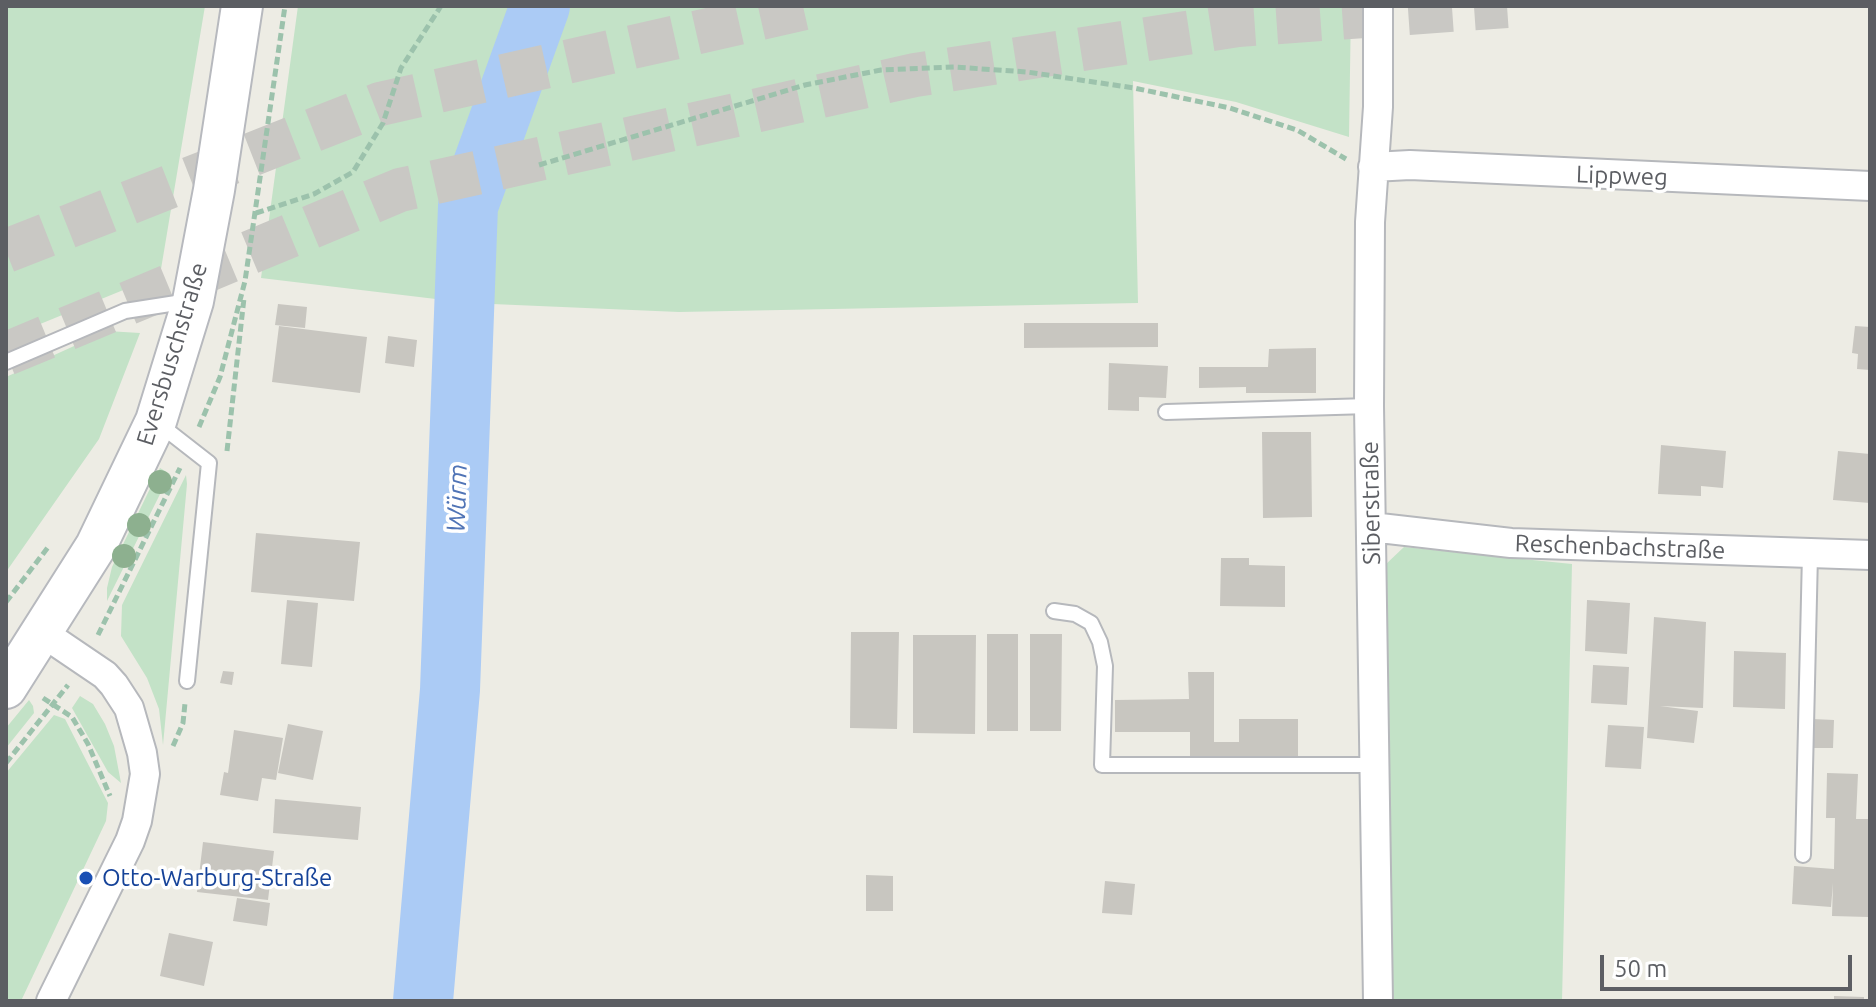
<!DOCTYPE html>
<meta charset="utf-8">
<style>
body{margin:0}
#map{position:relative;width:1876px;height:1007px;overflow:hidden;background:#edece4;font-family:Ubuntu,sans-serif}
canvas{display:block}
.frame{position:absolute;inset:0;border:8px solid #5c5e63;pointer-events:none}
.scale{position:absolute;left:1600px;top:955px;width:252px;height:36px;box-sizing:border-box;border:4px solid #5c5e63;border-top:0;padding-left:10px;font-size:24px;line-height:28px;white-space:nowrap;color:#5c5e63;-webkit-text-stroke:6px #fff;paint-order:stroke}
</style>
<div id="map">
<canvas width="1876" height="1007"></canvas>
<div class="frame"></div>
<div class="scale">50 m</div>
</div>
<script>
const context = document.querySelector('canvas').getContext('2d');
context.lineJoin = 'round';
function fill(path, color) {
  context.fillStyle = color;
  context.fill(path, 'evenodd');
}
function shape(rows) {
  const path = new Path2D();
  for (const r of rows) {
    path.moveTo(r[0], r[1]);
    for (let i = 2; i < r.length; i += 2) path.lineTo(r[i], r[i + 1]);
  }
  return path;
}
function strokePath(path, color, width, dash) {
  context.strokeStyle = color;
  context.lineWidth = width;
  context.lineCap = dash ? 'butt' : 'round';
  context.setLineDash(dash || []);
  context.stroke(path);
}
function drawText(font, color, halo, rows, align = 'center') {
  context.font = font + ' Ubuntu,sans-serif';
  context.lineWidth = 7;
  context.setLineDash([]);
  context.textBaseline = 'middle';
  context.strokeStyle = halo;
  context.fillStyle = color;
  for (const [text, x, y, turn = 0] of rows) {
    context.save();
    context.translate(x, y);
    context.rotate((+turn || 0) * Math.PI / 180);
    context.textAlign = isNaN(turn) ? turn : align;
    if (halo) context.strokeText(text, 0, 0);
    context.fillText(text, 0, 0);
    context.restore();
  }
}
fill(shape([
 [6,6,205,6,160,275,6,338],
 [298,6,1351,6,1349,137,1236,102,1133,81,1138,303,679,312,469,303,261,278],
 [107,331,140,333,99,439,6,572,6,377],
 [160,468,170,474,107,601,107,588,112,567],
 [186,475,187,484,163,745,159,709,147,678,121,636,122,605],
 [1404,547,1572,564,1562,1001,1393,1001,1385,565],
 [80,696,93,704,105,724,114,746,121,783,108,772,72,708],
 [29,700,33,706,34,713,6,748,6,728],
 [54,715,65,719,108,803,106,821,21,1001,6,1001,6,773]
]), '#c3e2c7');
strokePath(shape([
 [423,1001,450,690,468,206,540,6]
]), '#abcbf5', 60);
fill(shape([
 [278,304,307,307,305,328,275,325],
 [1024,323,1158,323,1158,347,1024,348],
 [279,326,367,337,360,393,272,382],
 [1855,326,1870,327,1870,370,1857,369,1858,354,1852,353],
 [388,336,417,340,414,367,385,363],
 [1316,348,1316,393,1246,393,1246,387,1199,388,1199,367,1268,367,1269,349],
 [1109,363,1168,366,1166,398,1139,397,1139,411,1108,410],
 [1262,432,1311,432,1312,517,1263,518],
 [1661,445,1726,451,1723,488,1701,486,1701,496,1658,494],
 [1838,451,1870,454,1870,503,1833,500],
 [256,533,360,542,354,601,251,592],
 [1221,558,1249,558,1249,565,1285,566,1285,607,1220,606],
 [287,600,318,603,312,667,281,664],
 [1587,600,1630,603,1627,654,1585,651],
 [1654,617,1706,622,1703,708,1660,706,1698,711,1694,743,1647,738],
 [851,632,899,632,897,729,850,728],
 [987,634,1018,634,1018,731,987,731],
 [1030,634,1062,634,1061,731,1030,731],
 [913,635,976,635,975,734,913,733],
 [1734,651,1786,653,1785,709,1733,707],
 [1593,665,1629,667,1627,705,1591,703],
 [223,671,234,672,232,685,220,683],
 [1188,672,1214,672,1214,742,1239,742,1239,719,1298,719,1298,762,1190,763,1190,732,1115,732,1115,700,1189,699],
 [1812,719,1834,720,1833,748,1811,748],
 [288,724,323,731,313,780,278,773],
 [1608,725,1644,727,1641,769,1605,767],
 [234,730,283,738,276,780,262,778,258,801,220,795,224,772,228,773],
 [1827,773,1858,774,1856,819,1870,819,1868,917,1832,916,1833,883,1831,907,1792,904,1794,866,1834,869,1835,818,1826,818],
 [275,799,361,807,358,840,273,833],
 [203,842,274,851,268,900,197,892],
 [866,875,893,876,893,911,866,911],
 [1105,881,1135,884,1132,915,1102,913],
 [237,898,270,903,267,926,233,921],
 [169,933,213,942,204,986,160,976],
 [1834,996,1864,997,1864,1001,1834,1001]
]), '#c8c6c0');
strokePath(shape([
 [6,251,380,104,814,6],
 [6,354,400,190,915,75,1238,25,1507,6]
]), '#c9c8c4', 44, [44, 22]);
const lane = shape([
 [6,362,125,311,189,301],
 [1166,412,1369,406],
 [159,424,209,463,187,681],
 [1054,611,1075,614,1091,623,1100,642,1105,666,1102,765,1375,765],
 [1803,855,1810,554]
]);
const street = shape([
 [1378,6,1378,107,1370,222,1369,406,1378,1001],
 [1373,167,1410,165,1870,186],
 [1371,527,1511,543,1870,555],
 [43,633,105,675,114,685,129,708,142,753,145,774,137,821,130,841,51,1001]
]);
const secondary = shape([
 [6,688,96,546,156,421,193,301,214,190,242,6]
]);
strokePath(lane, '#b6b8bc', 18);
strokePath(street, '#b6b8bc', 32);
strokePath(secondary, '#b7b9be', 44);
strokePath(shape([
 [539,165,805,85,881,70,954,67,1027,72,1134,88,1230,108,1297,130,1346,159],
 [256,213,314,194,353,172,383,123,401,68,441,6],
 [199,427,220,377,245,281,285,6],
 [227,451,244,298],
 [6,602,49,546],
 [98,635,180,468],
 [43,698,72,717,88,744,110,796],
 [173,746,183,723,185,703],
 [6,763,68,685]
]), '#9cc2ac', 5, [8, 4]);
strokePath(lane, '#fff', 14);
strokePath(street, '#fff', 28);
strokePath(secondary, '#fff', 40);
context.fillStyle = '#8db08f';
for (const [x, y] of [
 [160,482],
 [139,525],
 [124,556]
]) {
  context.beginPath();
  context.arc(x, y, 12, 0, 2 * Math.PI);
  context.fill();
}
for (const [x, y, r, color] of [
 [86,878,8,"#1a4fb4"]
]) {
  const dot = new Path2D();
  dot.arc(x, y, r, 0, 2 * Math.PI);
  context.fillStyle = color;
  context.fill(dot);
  strokePath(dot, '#fff', 3);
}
drawText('24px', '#5c5e63', '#fff', [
 ["Lippweg",1622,176,2],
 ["Eversbuschstraße",172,354,-73],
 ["Siberstraße",1371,503,-91],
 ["Reschenbachstraße",1620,547,2]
]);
drawText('24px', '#164399', '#fff', [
 ["Otto-Warburg-Straße",102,878]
], 'left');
drawText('italic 26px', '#5074b6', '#fff', [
 ["Würm",457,498,-88]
]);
</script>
